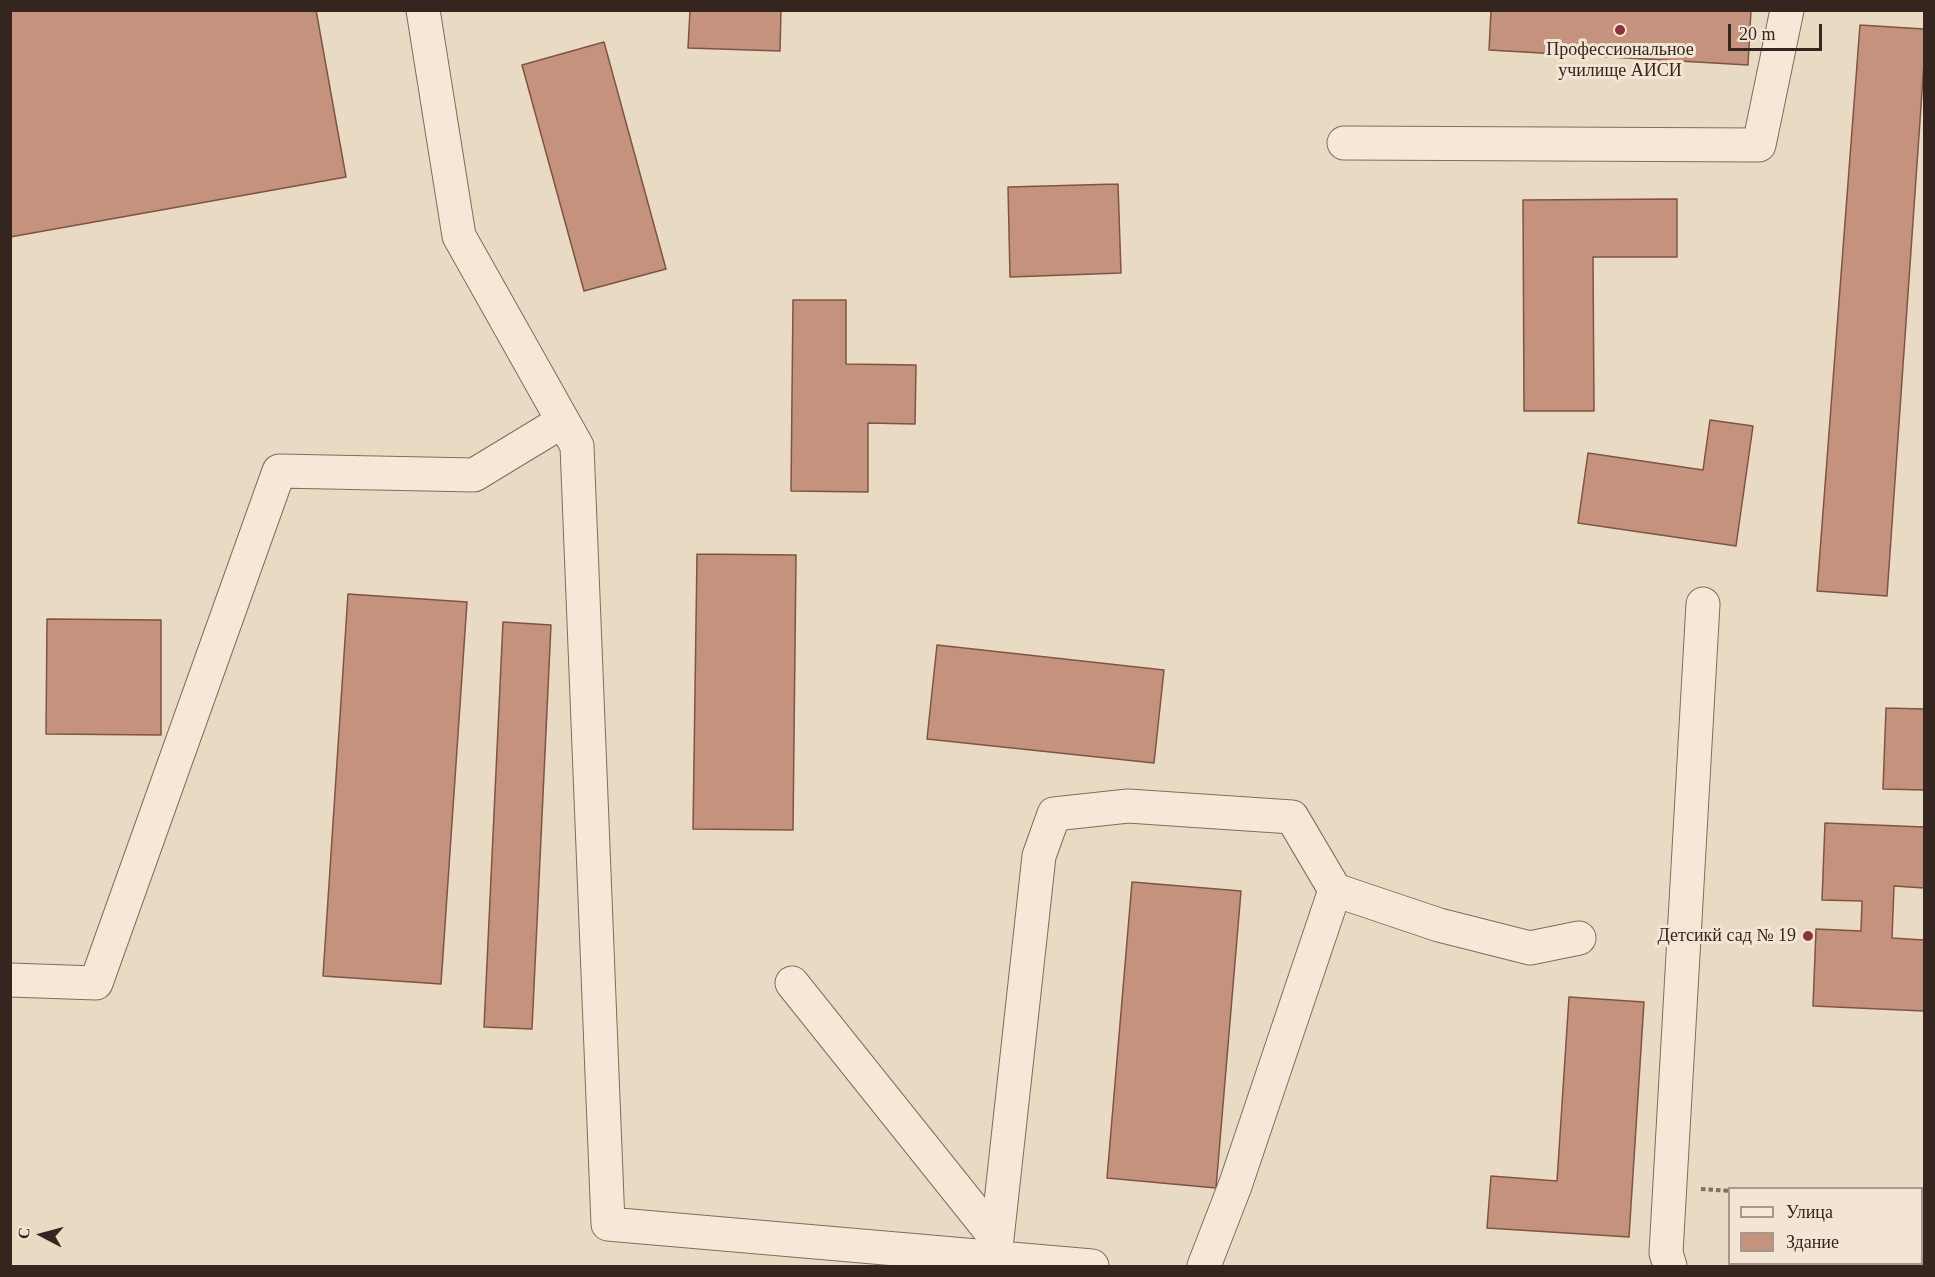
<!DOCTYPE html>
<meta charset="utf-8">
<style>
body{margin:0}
#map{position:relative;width:1935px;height:1277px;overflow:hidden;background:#e9dac4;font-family:Georgia,serif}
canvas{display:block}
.frame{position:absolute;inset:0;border:12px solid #34261f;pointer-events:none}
.legend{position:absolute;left:1728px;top:1187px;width:195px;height:78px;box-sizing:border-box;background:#f2e5d3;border:2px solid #a6998b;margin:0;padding:8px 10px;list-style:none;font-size:18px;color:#34261f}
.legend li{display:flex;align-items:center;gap:12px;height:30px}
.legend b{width:30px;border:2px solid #a6998b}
.north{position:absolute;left:12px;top:1205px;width:60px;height:60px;-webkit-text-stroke:4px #f2e5d3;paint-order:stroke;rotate:276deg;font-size:16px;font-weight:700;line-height:24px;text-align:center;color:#34261f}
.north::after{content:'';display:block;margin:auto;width:21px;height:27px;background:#34261f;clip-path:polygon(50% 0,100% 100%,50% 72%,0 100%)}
.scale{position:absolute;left:1728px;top:24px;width:94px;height:27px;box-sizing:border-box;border:3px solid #34261f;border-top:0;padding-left:8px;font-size:18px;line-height:21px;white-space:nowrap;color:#34261f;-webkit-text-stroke:4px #f2e5d3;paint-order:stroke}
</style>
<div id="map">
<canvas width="1935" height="1277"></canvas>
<div class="frame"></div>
<ul class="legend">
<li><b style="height:8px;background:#f5e8d6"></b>Улица</li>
<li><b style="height:16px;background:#c4927d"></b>Здание</li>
</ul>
<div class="north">С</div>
<div class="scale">20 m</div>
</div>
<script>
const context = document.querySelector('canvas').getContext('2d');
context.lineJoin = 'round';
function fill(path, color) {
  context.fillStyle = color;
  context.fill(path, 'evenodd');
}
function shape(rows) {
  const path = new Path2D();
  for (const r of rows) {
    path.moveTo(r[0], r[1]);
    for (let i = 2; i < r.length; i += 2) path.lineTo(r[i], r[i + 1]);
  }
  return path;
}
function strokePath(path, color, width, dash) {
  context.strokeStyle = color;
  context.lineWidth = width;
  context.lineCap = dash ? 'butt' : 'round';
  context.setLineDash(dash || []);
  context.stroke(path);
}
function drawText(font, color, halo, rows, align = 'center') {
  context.font = font + ' Georgia,serif';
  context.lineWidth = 6;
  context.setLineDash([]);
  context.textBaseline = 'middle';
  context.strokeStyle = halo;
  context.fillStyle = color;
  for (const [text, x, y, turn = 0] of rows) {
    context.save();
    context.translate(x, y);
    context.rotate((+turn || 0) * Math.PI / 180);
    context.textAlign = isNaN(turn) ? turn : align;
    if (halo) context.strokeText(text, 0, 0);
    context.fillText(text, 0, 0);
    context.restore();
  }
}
const building = shape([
 [10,10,316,10,346,177,10,237,10,10],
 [690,10,781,10,780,51,688,48,690,10],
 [1491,10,1751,10,1748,65,1489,50,1491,10],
 [1860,25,1924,29,1924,63,1887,596,1817,591,1860,25],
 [604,42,666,269,584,291,522,65,604,42],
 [1118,184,1121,273,1010,277,1008,187,1118,184],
 [1677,199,1677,257,1593,257,1594,411,1524,411,1523,200,1677,199],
 [793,300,846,300,846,364,916,365,915,424,868,423,868,492,791,491,793,300],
 [1710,420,1753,426,1736,546,1578,523,1588,453,1703,470,1710,420],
 [697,554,796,555,793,830,693,829,697,554],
 [348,594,467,602,441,984,323,976,348,594],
 [47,619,161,620,161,735,46,734,47,619],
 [503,622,551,625,532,1029,484,1027,503,622],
 [937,645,1164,670,1154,763,927,739,937,645],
 [1886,708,1924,709,1924,790,1883,789,1886,708],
 [1825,823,1924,827,1924,888,1894,886,1892,938,1924,940,1924,1011,1813,1006,1816,929,1861,931,1862,901,1822,900,1825,823],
 [1132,882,1241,891,1216,1188,1107,1178,1132,882],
 [1569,997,1644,1002,1629,1237,1487,1228,1491,1176,1557,1181,1569,997]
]);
fill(building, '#c4927d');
strokePath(building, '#7f5444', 1.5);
const minor = shape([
 [423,10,459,236,577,446,608,1224,1092,1266],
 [1344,143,1759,145,1787,10],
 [10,980,96,983,279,471,474,475,563,421],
 [792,983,996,1238],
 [994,1266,1039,856,1054,814,1128,806,1292,817,1335,890],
 [1204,1266,1235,1186,1335,890,1439,925,1530,948,1579,938],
 [1670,1266,1666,1253,1703,604]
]);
strokePath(minor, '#826c5c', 35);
strokePath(shape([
 [1701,1189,1730,1191],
 [1922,1249,1924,1250],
 [1792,1266,1792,1264],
 [1915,1266,1915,1264]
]), '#826c5c', 4, [4.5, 3]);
strokePath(minor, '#f5e8d6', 33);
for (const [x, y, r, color] of [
 [1620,30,6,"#8b323e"],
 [1808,936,6,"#8b323e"]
]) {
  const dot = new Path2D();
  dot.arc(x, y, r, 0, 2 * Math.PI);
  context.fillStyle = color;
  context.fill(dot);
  strokePath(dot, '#f2e5d3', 2);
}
drawText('18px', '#34261f', '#f2e5d3', [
 ["Профессиональное",1620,50],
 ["училище АИСИ",1620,71],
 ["Детсикй сад № 19",1796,936,"right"]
]);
</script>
